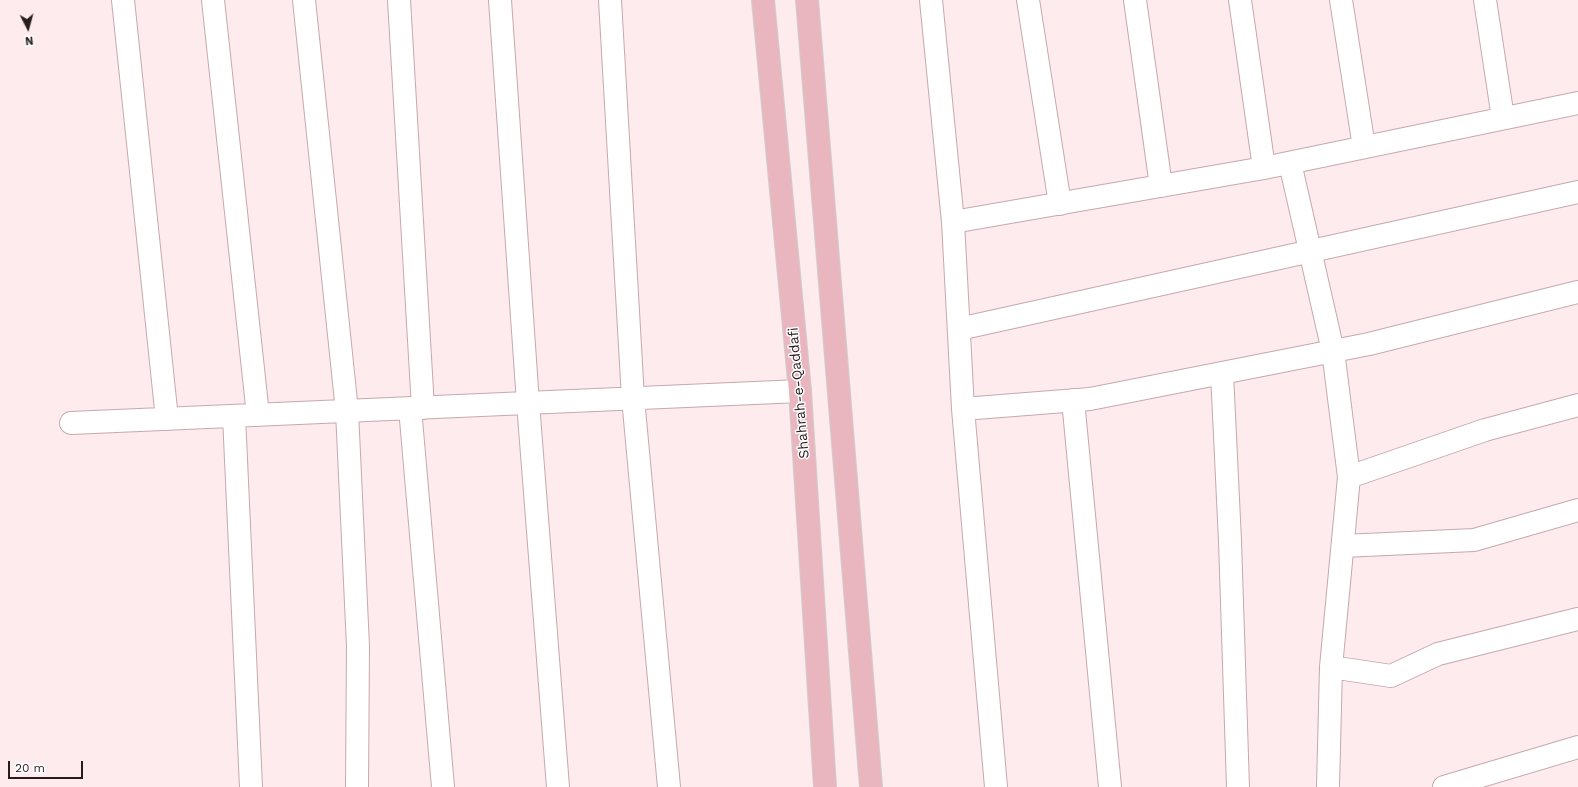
<!DOCTYPE html>
<style>
body{margin:0}
#map{position:relative;width:1578px;height:787px;overflow:hidden;background:#fdebed;font-family:"Work Sans",sans-serif}
canvas{display:block}
.north{position:absolute;left:8px;top:8px;width:40px;height:40px;-webkit-text-stroke:3px #fdfdfd;paint-order:stroke;rotate:174deg;font-size:11px;font-weight:700;line-height:16px;text-align:center;color:#271d1f}
.north::after{content:'';display:block;margin:auto;width:14px;height:18px;background:#271d1f;clip-path:polygon(50% 0,100% 100%,50% 72%,0 100%)}
.scale{position:absolute;left:8px;top:761px;width:75px;height:18px;box-sizing:border-box;border:2px solid #271d1f;border-top:0;padding-left:5px;font-size:12px;line-height:14px;white-space:nowrap;color:#271d1f;-webkit-text-stroke:3px #fdfdfd;paint-order:stroke}
</style>
<div id="map">
<canvas width="1578" height="787"></canvas>
<div class="north">N</div>
<div class="scale">20 m</div>
</div>
<script>
const context = document.querySelector('canvas').getContext('2d');
context.lineJoin = 'round';
function shape(rows) {
  const path = new Path2D();
  for (const r of rows) {
    path.moveTo(r[0], r[1]);
    for (let i = 2; i < r.length; i += 2) path.lineTo(r[i], r[i + 1]);
  }
  return path;
}
function strokePath(path, color, width, dash) {
  context.strokeStyle = color;
  context.lineWidth = width;
  context.lineCap = dash ? 'butt' : 'round';
  context.setLineDash(dash || []);
  context.stroke(path);
}
function drawText(font, color, halo, rows, align = 'center') {
  context.font = font + ' "Work Sans",sans-serif';
  context.lineWidth = 3;
  context.setLineDash([]);
  context.textBaseline = 'middle';
  context.strokeStyle = halo;
  context.fillStyle = color;
  for (const [text, x, y, turn = 0] of rows) {
    context.save();
    context.translate(x, y);
    context.rotate((+turn || 0) * Math.PI / 180);
    context.textAlign = isNaN(turn) ? turn : align;
    if (halo) context.strokeText(text, 0, 0);
    context.fillText(text, 0, 0);
    context.restore();
  }
}
const minor = shape([
 [123,0,167,419],
 [213,0,258,415],
 [304,0,347,411,358,646,357,787],
 [399,0,423,408],
 [500,0,528,403,558,787],
 [610,0,633,398,669,787],
 [931,0,953,222,963,409,996,787],
 [1028,0,1060,204],
 [1135,0,1161,186],
 [1240,0,1264,168],
 [1341,0,1364,147],
 [1485,0,1503,118],
 [1290,163,1333,351,1349,477,1331,667,1328,787],
 [953,222,1264,168,1578,103],
 [959,329,1578,192],
 [1222,373,1230,541,1238,787],
 [1073,400,1110,787],
 [410,408,443,787],
 [963,409,1090,399,1369,344,1578,292],
 [234,416,251,787],
 [71,423,800,391],
 [1349,477,1485,430,1578,405],
 [1343,546,1474,540,1578,510],
 [1331,667,1391,676,1438,654,1578,619],
 [1444,787,1578,747]
]);
const primary = shape([
 [763,0,800,391,825,787],
 [807,0,871,787]
]);
strokePath(minor, '#c5a9ae', 24);
strokePath(primary, '#cfcdce', 24);
strokePath(minor, '#fff', 22);
strokePath(primary, '#e9b6c0', 22);
drawText('14px', '#271d1f', '#fdfdfd', [
 ["Shahrah-e-Qaddafi",799,393,-95]
]);
</script>
